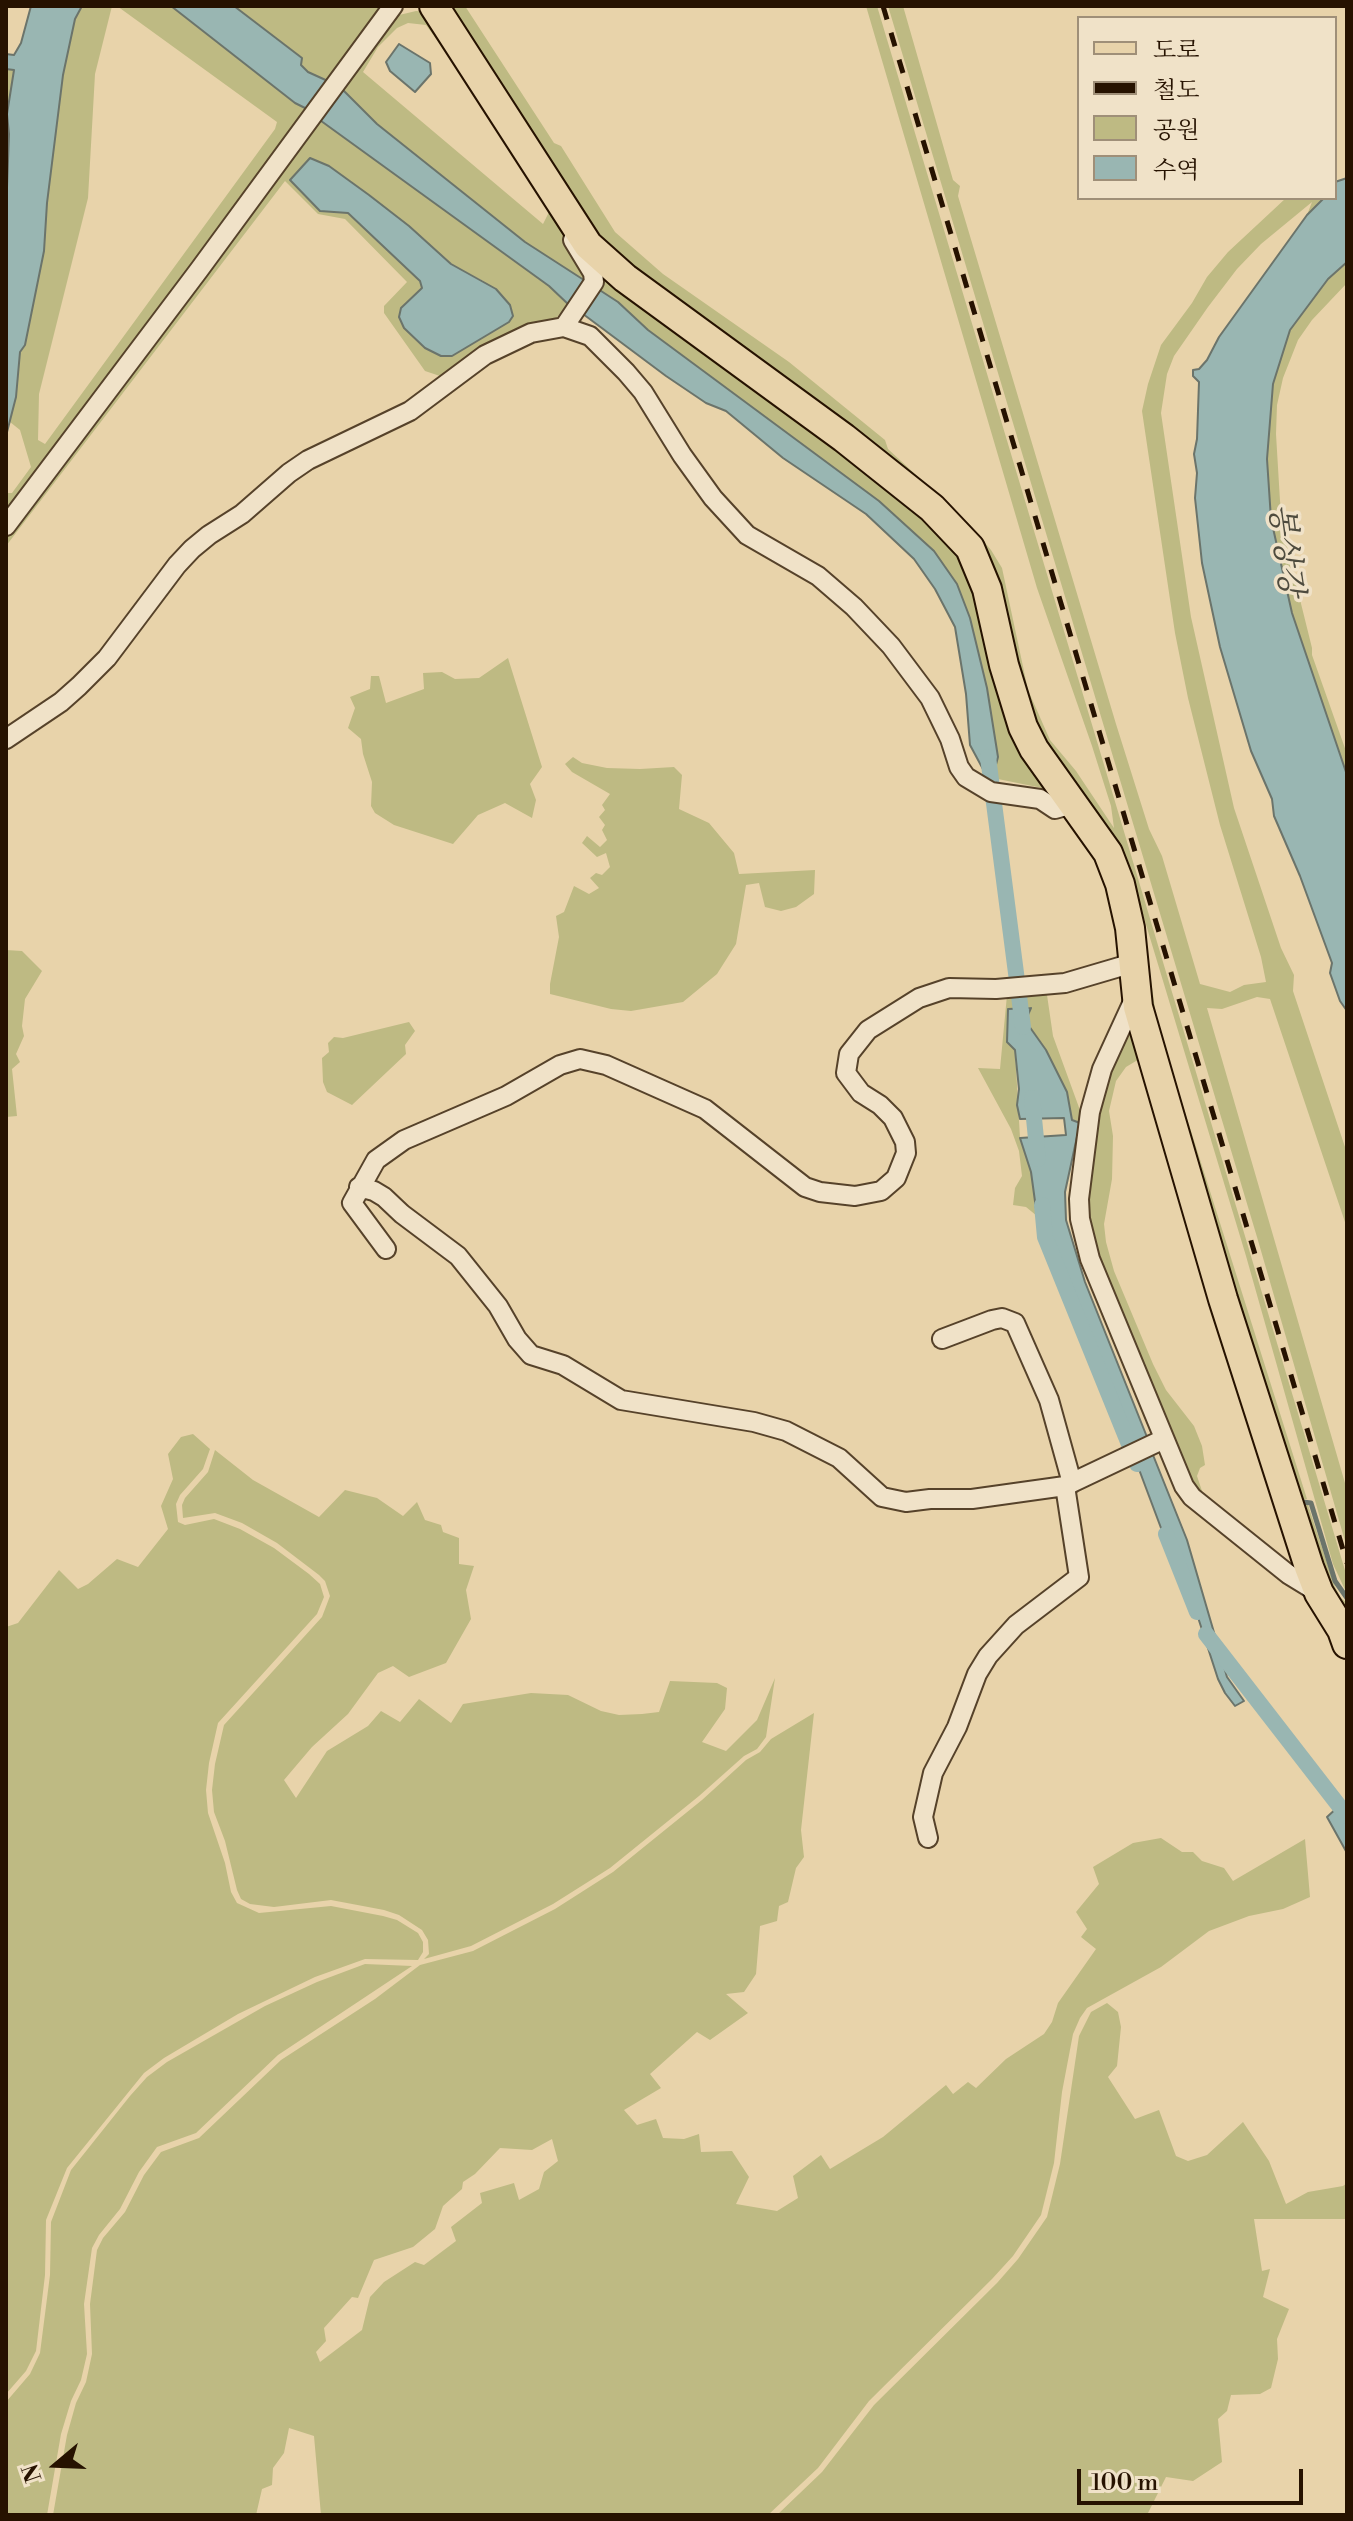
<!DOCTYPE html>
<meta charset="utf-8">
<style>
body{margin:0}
#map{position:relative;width:1353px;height:2521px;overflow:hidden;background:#e8d3aa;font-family:"Libre Bodoni","Noto Serif KR",serif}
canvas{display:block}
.frame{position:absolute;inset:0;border:8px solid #261200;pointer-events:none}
.legend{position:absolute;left:1077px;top:16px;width:260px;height:184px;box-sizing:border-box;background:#f0e2c8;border:2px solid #9f8f78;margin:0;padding:10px 14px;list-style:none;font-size:24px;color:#261200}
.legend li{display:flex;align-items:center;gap:16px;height:40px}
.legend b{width:40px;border:2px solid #9f8f78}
.north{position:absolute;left:16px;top:2425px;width:80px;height:80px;-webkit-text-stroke:6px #f0e2c8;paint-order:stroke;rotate:251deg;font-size:22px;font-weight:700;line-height:32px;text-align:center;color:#261200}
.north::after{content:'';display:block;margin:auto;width:28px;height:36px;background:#261200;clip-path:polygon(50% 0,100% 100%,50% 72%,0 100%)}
.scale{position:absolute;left:1077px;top:2469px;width:226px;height:36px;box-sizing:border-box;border:4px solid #261200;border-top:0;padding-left:10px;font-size:24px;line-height:28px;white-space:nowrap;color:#261200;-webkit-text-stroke:6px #f0e2c8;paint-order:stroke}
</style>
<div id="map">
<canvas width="1353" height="2521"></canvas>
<div class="frame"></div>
<ul class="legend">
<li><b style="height:10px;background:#e8d3aa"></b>도로</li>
<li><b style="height:10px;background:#261200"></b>철도</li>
<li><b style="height:22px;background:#beba83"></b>공원</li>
<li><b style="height:22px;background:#99b6b2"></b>수역</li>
</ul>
<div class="north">N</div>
<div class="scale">100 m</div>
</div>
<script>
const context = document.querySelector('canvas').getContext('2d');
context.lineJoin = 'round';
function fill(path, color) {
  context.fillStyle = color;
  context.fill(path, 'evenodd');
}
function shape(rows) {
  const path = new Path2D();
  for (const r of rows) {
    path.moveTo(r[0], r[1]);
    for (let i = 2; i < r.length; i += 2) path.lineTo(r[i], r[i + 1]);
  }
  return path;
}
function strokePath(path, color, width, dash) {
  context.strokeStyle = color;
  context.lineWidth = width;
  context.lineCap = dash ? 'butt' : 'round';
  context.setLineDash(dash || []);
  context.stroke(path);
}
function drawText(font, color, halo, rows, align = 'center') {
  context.font = font + ' "Libre Bodoni","Noto Serif KR",serif';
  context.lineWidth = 7;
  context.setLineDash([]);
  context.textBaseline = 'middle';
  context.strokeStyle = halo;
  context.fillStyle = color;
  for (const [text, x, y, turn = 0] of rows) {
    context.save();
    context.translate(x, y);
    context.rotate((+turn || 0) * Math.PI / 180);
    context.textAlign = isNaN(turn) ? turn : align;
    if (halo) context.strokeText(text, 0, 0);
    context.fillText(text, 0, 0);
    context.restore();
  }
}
fill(shape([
 [82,6,112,6,95,74,88,198,39,394,38,440,45,444,275,129,277,122,117,6,171,6,295,103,309,110,6,518,6,493,12,493,31,467,20,430,10,422,16,397,20,352,25,345,44,251,47,203,63,75,75,19],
 [234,6,386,6,330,82,308,72,301,65,302,58],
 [444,6,465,6,554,143,561,146,615,232,663,274,789,362,885,440,888,449,970,525,991,550,1002,568,1028,690,1050,740,1076,771,1114,828,1111,806,1092,746,1037,588,866,6,877,6,1347,1577,1347,1594,1333,1564,1246,1256,1141,908,1157,1023,1307,1499,1302,1499,1302,1504,1308,1505,1335,1587,1341,1598,1347,1603,1347,1626,1325,1588,1318,1571,1189,1160,1147,1009,1135,908,1129,884,1107,835,1030,722,1020,695,986,562,975,544,940,506,893,466,618,263,603,248,572,204],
 [888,6,903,6,953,180,960,186,958,196,1116,724,1149,829,1162,856,1200,984,1230,992,1244,985,1266,982,1261,957,1220,825,1188,698,1175,633,1142,411,1148,384,1161,345,1192,303,1207,277,1228,252,1286,198,1324,198,1307,215,1312,202,1261,244,1237,269,1208,307,1174,356,1167,374,1161,413,1191,617,1234,808,1281,948,1294,975,1293,991,1347,1153,1347,1228,1270,999,1257,997,1222,1009,1207,1008,1347,1490,1347,1548,1257,1237],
 [416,11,426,12,501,128,426,25,408,23,397,28,378,47,363,72,543,224,550,210,586,275,587,282,525,242,377,124,340,87,395,16],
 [6,69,14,69,7,114,9,134,6,214],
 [317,118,549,286,569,305,554,320,469,356,440,376,425,371,384,313,384,306,407,282,345,219,318,214,285,181,6,546,6,534],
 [310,158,409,226,451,264,483,281,509,322,452,356,425,348,404,328,401,308,422,288,420,281,347,213,320,211,291,181],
 [1347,262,1347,283,1312,320,1298,340,1283,378,1277,405,1276,434,1280,501,1285,539,1312,648,1312,655,1347,754,1347,775,1292,613,1271,519,1267,459,1273,384,1290,330,1328,279],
 [599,263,756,381,963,551,1057,791,988,777,993,776,998,757,987,688,970,618,921,539,878,501,648,330,618,302,598,289],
 [508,658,542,767,530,784,536,800,532,818,505,803,478,815,453,844,394,825,375,813,371,806,372,782,363,754,361,739,348,728,355,708,350,697,370,689,371,676,379,676,386,703,424,689,423,673,442,672,455,679,479,678],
 [573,757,582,763,607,768,640,769,674,767,682,775,679,809,709,823,734,853,739,874,815,870,814,894,796,907,781,911,765,907,759,883,746,885,736,944,717,974,683,1002,631,1011,611,1009,550,994,550,984,559,937,556,916,564,912,574,886,589,894,599,888,590,878,596,873,602,875,610,867,606,853,597,857,582,843,587,836,600,847,607,840,602,830,605,825,599,817,605,810,602,805,610,794,572,772,565,764],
 [6,950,22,951,42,971,25,999,22,1026,24,1036,16,1054,20,1062,12,1069,17,1116,6,1117],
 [1007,995,1047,995,1053,1036,1081,1113,1080,1123,1072,1120,1067,1092,1041,1042,1029,1026,1027,1017,1007,1041,1015,1050,1020,1138,1031,1172,1037,1216,1026,1207,1013,1205,1015,1188,1022,1176,1019,1151,1011,1129,978,1068,1000,1069],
 [1134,1016,1304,1576,1291,1566,1297,1554,1144,1062,1136,1061,1126,1067,1116,1081,1109,1111,1113,1136,1112,1179,1104,1224,1106,1242,1114,1271,1153,1364,1166,1390,1194,1426,1202,1446,1205,1465,1200,1468,1197,1476,1205,1500,1195,1490,1086,1235,1093,1110],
 [409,1022,415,1031,405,1045,406,1054,352,1105,327,1092,323,1082,322,1058,329,1052,328,1043,334,1037,343,1038],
 [193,1434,210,1449,203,1469,180,1495,176,1504,178,1522,185,1525,214,1519,240,1529,274,1548,309,1574,320,1584,324,1597,317,1614,218,1723,209,1763,206,1790,208,1813,225,1863,231,1892,237,1903,259,1913,331,1906,383,1916,397,1920,418,1933,423,1942,423,1952,418,1960,365,1959,315,1977,238,2014,164,2058,144,2073,67,2168,46,2220,45,2275,36,2351,26,2371,6,2394,6,1627,18,1623,59,1570,78,1589,88,1584,117,1559,138,1567,168,1529,161,1506,173,1479,168,1454,181,1437],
 [215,1450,253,1480,319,1517,345,1490,377,1498,403,1516,417,1502,425,1520,441,1525,443,1532,459,1538,459,1564,474,1566,466,1590,471,1619,446,1663,409,1677,393,1666,378,1673,348,1714,312,1747,284,1780,296,1798,327,1751,368,1726,381,1711,400,1722,419,1699,451,1723,463,1704,531,1693,568,1695,601,1711,619,1715,642,1714,659,1712,670,1681,717,1683,727,1688,725,1709,702,1742,726,1751,757,1720,775,1678,766,1737,757,1749,744,1756,699,1796,610,1868,553,1904,471,1946,424,1959,429,1954,428,1940,422,1930,399,1915,384,1910,331,1900,274,1907,250,1904,241,1899,237,1890,225,1841,214,1812,212,1790,215,1764,224,1725,322,1617,330,1596,325,1581,319,1575,277,1543,242,1523,215,1513,183,1518,182,1505,185,1498,208,1472],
 [814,1713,801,1830,804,1857,796,1868,788,1902,779,1906,777,1921,760,1926,756,1974,744,1992,726,1994,748,2013,710,2040,697,2032,650,2074,661,2088,624,2110,637,2125,656,2119,663,2138,684,2139,699,2134,701,2152,732,2151,749,2177,736,2204,777,2211,798,2198,793,2176,821,2155,830,2169,883,2137,946,2085,953,2094,968,2082,976,2088,1006,2059,1044,2034,1052,2022,1058,2003,1096,1949,1081,1937,1087,1929,1076,1912,1099,1884,1093,1867,1133,1843,1161,1838,1182,1852,1193,1852,1202,1861,1224,1868,1233,1881,1305,1839,1310,1897,1283,1909,1249,1916,1209,1931,1161,1967,1087,2008,1080,2018,1073,2034,1062,2092,1054,2163,1041,2215,1013,2256,992,2279,869,2401,818,2468,768,2515,321,2515,314,2436,289,2428,284,2453,273,2468,272,2485,262,2489,256,2515,53,2515,67,2435,76,2403,86,2382,92,2354,90,2304,97,2250,103,2238,125,2212,144,2175,161,2152,199,2138,281,2060,375,1999,420,1965,473,1951,555,1909,613,1872,702,1800,746,1760,760,1752,771,1739],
 [552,2139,558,2161,544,2172,539,2189,519,2200,514,2183,480,2193,482,2203,451,2227,456,2241,424,2265,415,2262,384,2282,370,2297,362,2330,320,2362,316,2352,326,2341,324,2328,352,2297,358,2298,374,2260,413,2247,435,2229,443,2206,462,2189,463,2182,475,2174,500,2148,532,2150],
 [365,1964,412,1966,278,2055,196,2133,157,2147,139,2172,120,2209,99,2235,92,2248,84,2304,87,2354,81,2380,71,2401,61,2434,47,2515,6,2515,6,2402,30,2374,40,2353,50,2275,51,2222,71,2170,130,2096,147,2077,167,2062,265,2006,317,1982],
 [1107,2003,1118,2012,1121,2027,1117,2066,1108,2077,1135,2119,1159,2110,1176,2156,1188,2161,1207,2155,1243,2122,1269,2161,1286,2204,1308,2192,1343,2186,1347,2183,1345,2219,1254,2219,1262,2271,1270,2269,1263,2297,1289,2309,1277,2339,1278,2359,1271,2388,1260,2394,1231,2395,1227,2411,1218,2419,1222,2462,1193,2481,1166,2477,1147,2515,777,2515,822,2472,874,2405,997,2283,1018,2259,1047,2217,1060,2164,1079,2036,1091,2012]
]), '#beba83');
const water = shape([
 [31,6,82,6,75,19,63,75,47,203,44,251,25,345,20,352,16,397,6,436,6,214,9,134,7,114,14,70,6,69,6,54,14,55,21,43,31,6],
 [171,6,234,6,302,58,301,65,308,72,330,82,309,110,295,103,171,6],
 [399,44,430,63,431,74,415,92,390,71,386,62,399,44],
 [340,87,377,124,525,242,587,282,569,305,549,286,317,118,340,87],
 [310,158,329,166,369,195,409,226,451,264,496,289,510,305,513,316,509,322,452,356,441,356,425,348,404,328,399,317,401,308,422,288,420,281,348,213,320,211,290,180,310,158],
 [1347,178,1347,262,1328,279,1290,330,1273,384,1267,459,1271,519,1292,613,1347,775,1347,1011,1340,1001,1330,973,1332,963,1300,876,1274,816,1272,799,1251,751,1220,647,1202,563,1195,498,1197,473,1194,454,1197,439,1199,382,1193,376,1193,370,1199,369,1207,360,1219,337,1307,215,1324,198,1335,198,1335,182,1347,178],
 [598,289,618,302,648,330,879,501,934,551,957,584,970,618,987,688,998,757,993,776,988,777,988,773,984,771,970,745,966,694,955,627,935,589,914,559,866,514,783,458,726,411,706,403,666,376,579,311,598,289],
 [1031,1008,1027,1017,1029,1026,1046,1050,1067,1092,1072,1120,1080,1123,1065,1192,1066,1220,1085,1282,1149,1442,1132,1448,1089,1334,1050,1244,1043,1219,1037,1216,1031,1172,1020,1138,1066,1135,1064,1118,1020,1119,1017,1105,1019,1089,1015,1050,1007,1042,1008,1009,1031,1008],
 [1151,1450,1187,1540,1227,1677,1244,1701,1235,1706,1225,1693,1218,1679,1181,1565,1161,1528,1137,1464,1133,1463,1151,1450],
 [1339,1806,1347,1812,1347,1853,1327,1817,1339,1806]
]);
fill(water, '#99b6b2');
strokePath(water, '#6b746b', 2);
strokePath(shape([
 [1303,1502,1311,1503,1335,1581,1347,1598]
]), '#6b746b', 5);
strokePath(shape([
 [988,757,1023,1027],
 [1032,1098,1038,1159],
 [1042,1205,1045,1237,1137,1464],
 [1166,1534,1197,1612],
 [1206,1634,1347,1816]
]), '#99b6b2', 16);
const street = shape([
 [564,327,594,282,593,273,573,240],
 [6,526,199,270,393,6],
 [6,739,61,702,79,686,107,658,177,565,192,549,209,535,242,514,289,473,308,460,410,411,485,355,531,333,564,327,590,336,626,372,643,392,682,455,713,498,747,535,818,576,854,607,891,646,930,698,950,739,959,767,966,777,991,792,1040,799,1055,809,1073,804],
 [1136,995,1102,1069,1090,1112,1079,1199,1080,1219,1090,1259,1184,1486,1192,1497,1288,1574,1319,1593],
 [359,1187,374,1191,384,1197,402,1214,458,1256,498,1306,517,1339,531,1355,563,1365,621,1400,754,1422,786,1431,839,1458,882,1497,906,1502,930,1499,972,1499,1065,1486,1164,1439],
 [386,1249,352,1203,376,1160,404,1140,506,1096,560,1065,580,1059,606,1065,705,1109,805,1187,820,1192,855,1196,881,1191,896,1178,906,1153,905,1142,893,1118,880,1105,861,1093,846,1073,849,1054,868,1030,919,998,949,988,996,989,1065,983,1133,963],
 [942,1339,992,1320,1002,1318,1015,1323,1049,1400,1072,1483],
 [928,1838,923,1817,933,1773,957,1727,977,1674,988,1656,1016,1625,1079,1577,1065,1486]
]);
const primary = shape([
 [434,6,588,245,625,278,844,438,932,508,970,548,987,589,1004,665,1023,727,1034,749,1108,853,1120,884,1130,928,1138,1007,1223,1299,1309,1567,1319,1593,1342,1630,1347,1644]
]);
strokePath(street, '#56422a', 22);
strokePath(primary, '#261200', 32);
strokePath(street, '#f0e2c8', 18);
strokePath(primary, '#e8d3aa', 28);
strokePath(shape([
 [883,6,1347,1563]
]), '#261200', 5, [14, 14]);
drawText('italic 32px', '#4e4b3e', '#f0e2c8', [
 ["봉상강",1284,550,83]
]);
</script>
